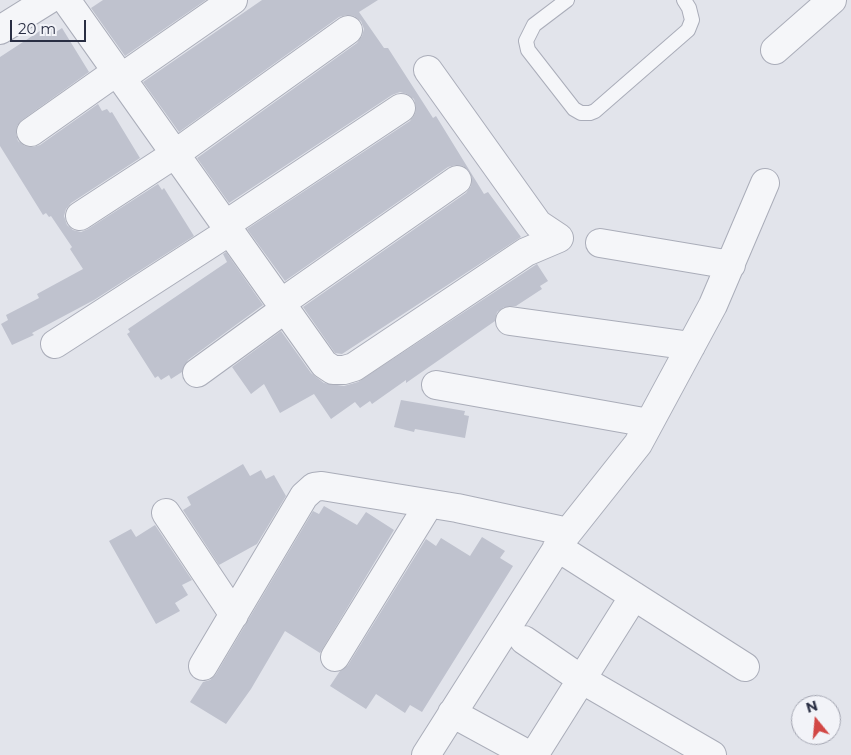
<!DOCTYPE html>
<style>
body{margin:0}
#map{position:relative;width:851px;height:755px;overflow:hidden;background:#e2e4eb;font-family:Montserrat,sans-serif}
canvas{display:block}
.north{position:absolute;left:791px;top:695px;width:50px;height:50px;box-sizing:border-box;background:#f2f3f8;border:1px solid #a2a4b0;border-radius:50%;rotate:343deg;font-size:14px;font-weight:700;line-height:20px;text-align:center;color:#292e43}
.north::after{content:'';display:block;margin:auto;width:18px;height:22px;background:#d24745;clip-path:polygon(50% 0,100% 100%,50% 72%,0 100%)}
.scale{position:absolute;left:10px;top:20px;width:76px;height:22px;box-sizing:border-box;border:2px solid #292e43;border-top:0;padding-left:6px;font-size:15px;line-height:18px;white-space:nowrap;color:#292e43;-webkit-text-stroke:4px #f2f3f8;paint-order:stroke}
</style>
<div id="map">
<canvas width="851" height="755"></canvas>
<div class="north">N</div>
<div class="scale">20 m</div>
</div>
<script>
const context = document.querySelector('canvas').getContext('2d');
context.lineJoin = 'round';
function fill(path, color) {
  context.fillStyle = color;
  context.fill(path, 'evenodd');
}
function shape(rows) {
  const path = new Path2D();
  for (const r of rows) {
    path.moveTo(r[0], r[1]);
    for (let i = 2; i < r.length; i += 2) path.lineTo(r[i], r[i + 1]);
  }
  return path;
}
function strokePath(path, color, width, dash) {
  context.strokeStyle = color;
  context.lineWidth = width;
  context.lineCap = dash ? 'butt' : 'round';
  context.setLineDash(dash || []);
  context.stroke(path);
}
fill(shape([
 [103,0,206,0,125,56,91,8],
 [262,0,378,0,359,12,384,48,388,48,433,118,436,116,484,194,488,192,521,237,342,354,335,353,303,307,466,193,471,186,472,178,469,171,463,166,455,165,448,167,285,281,247,229,410,121,415,114,416,107,414,99,407,94,400,92,392,95,229,203,197,158,357,43,362,36,364,29,361,21,354,16,346,15,339,17,179,132,143,82],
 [53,28,56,32,62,28,89,72,22,120,17,126,16,134,18,141,25,146,33,147,40,145,98,104,102,111,107,109,110,113,112,112,140,158,71,203,66,209,64,216,67,225,73,230,81,232,88,229,158,184,162,190,164,188,194,236,94,300,32,333,34,335,12,345,1,324,8,320,6,315,39,298,37,294,83,269,70,249,72,247,51,216,49,217,46,213,43,215,0,146,0,57,43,29,45,33],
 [226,252,263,305,188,360,182,372,171,379,169,375,161,380,158,376,155,378,127,334,130,332,128,329,227,262,223,254],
 [537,264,548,281,540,286,542,289,516,306,504,307,497,312,495,321,406,383,406,380,372,404,370,401,360,408,355,402,331,419,314,394,280,413,264,384,251,394,232,367,281,331,311,373,324,383,344,386,358,382],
 [401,400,465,411,464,415,469,416,465,438,415,429,414,432,394,427],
 [243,464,250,476,261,470,266,479,274,475,286,496,257,544,219,565,183,510,191,505,187,497],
 [324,506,357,525,366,512,394,530,320,653,285,631,251,689,226,724,190,702,203,682,210,680,216,674,313,511,319,514],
 [155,525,192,580,182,585,188,595,175,603,180,611,156,624,109,541,131,529,136,537],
 [482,537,505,551,500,558,513,566,422,712,410,705,405,713,376,694,366,709,330,686,340,671,348,665,426,539,436,546,441,538,470,556]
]), '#bfc2ce');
const service = shape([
 [567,0,534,25,526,41,528,50,574,109,581,113,590,113,595,111,688,30,692,20,689,8,684,0]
]);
const minor = shape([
 [66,0,324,364,333,370,344,370,354,367,526,252,559,238,538,224,428,70],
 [0,30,48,0],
 [775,50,832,0],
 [121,78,233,0],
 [31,132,116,72],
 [80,216,175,154,348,30],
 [225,225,401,108],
 [600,243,731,265],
 [281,303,457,180],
 [510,321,691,346],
 [55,344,230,231],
 [197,373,285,309],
 [436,385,649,423],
 [166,513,234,615],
 [557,547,745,667],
 [524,640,581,679,712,755],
 [335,657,429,504],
 [203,666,304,496,314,487,322,486,457,508,568,532],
 [452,713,529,755],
 [426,755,565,536,638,444,713,305,765,183],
 [534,755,634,596]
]);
strokePath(service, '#aaadb9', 16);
strokePath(minor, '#aaadb9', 30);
strokePath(service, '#f5f6f9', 14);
strokePath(minor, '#f5f6f9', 28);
</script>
